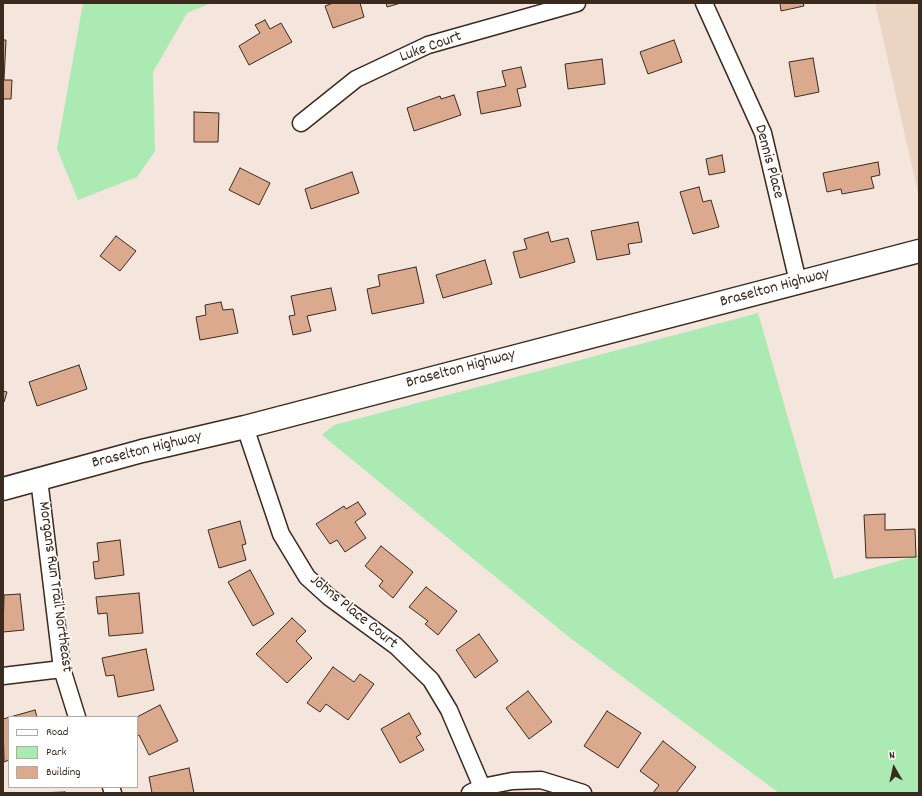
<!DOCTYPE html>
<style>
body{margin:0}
#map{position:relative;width:922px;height:796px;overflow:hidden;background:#f4e6dd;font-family:Dekko,sans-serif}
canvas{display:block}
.frame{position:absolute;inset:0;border:4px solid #3b2a1e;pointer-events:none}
.legend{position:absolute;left:8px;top:716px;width:130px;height:72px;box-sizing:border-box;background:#fff;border:1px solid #b1aaa5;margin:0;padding:5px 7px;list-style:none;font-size:12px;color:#3b2a1e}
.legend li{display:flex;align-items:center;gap:8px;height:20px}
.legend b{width:20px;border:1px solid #b1aaa5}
.north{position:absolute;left:874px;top:748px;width:40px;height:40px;-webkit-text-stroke:3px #fff;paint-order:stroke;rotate:351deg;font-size:11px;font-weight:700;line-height:16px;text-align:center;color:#3b2a1e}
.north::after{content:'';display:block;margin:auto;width:14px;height:18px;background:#3b2a1e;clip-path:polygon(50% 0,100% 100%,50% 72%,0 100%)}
</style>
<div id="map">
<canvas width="922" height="796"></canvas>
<div class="frame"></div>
<ul class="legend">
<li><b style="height:5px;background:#fff"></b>Road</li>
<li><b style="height:11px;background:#abeab2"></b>Park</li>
<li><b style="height:11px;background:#dbaa8e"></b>Building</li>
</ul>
<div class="north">N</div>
</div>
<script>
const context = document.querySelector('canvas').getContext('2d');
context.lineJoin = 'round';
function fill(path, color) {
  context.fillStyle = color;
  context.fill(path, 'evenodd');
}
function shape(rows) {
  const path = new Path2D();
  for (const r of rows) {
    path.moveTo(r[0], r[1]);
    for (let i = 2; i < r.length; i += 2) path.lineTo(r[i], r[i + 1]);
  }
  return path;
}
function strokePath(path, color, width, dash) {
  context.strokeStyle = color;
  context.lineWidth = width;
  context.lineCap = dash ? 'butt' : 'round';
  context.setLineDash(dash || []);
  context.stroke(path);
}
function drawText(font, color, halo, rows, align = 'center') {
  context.font = font + ' Dekko,sans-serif';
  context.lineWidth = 3.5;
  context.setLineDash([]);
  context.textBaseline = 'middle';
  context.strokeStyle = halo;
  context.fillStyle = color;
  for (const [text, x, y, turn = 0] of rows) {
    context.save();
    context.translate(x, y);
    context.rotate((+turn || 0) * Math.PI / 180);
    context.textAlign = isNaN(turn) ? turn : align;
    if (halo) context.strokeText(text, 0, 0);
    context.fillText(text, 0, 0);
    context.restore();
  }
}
fill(shape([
 [875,3,919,3,919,197]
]), '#ecd4c5');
fill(shape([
 [83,3,211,3,187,13,153,72,155,151,137,177,78,200,57,149],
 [758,313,834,579,919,555,919,793,779,793,569,637,322,435,334,425]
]), '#abeab2');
const building = shape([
 [333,3,360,3,364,17,333,28,325,6,333,3],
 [386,3,401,3,387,7,386,3],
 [780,3,803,3,804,6,781,11,780,3],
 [265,20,270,29,281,23,292,42,249,65,239,46,260,33,255,25,265,20],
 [3,40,6,40,4,80,12,80,11,99,3,99,3,40],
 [674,40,682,62,648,74,640,52,674,40],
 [813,58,819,92,795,97,789,62,813,58],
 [602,59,605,84,568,89,565,64,602,59],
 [521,67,526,87,517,89,521,106,481,114,477,92,506,86,502,71,521,67],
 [454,95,461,115,414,131,407,108,440,96,441,99,454,95],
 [194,112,219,113,218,142,194,142,194,112],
 [722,155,725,172,709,175,706,159,722,155],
 [878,162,880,175,871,177,874,188,842,194,841,189,827,192,823,173,878,162],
 [240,168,270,183,259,205,229,190,240,168],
 [352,172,359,193,311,209,305,189,352,172],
 [699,187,703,202,711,200,719,227,693,234,680,192,699,187],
 [638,222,642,242,628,244,630,254,597,260,591,231,638,222],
 [548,232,551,242,568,238,575,262,520,278,513,252,527,249,524,239,548,232],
 [116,236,136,251,120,271,100,256,116,236],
 [485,260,492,284,443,298,436,275,485,260],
 [416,267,424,303,372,314,367,289,380,286,378,275,416,267],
 [331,288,336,310,307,316,311,331,293,335,289,316,295,315,291,296,331,288],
 [221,302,223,310,233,309,238,333,200,340,196,317,206,315,205,305,221,302],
 [79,365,87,389,37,406,29,382,79,365],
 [3,391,7,392,4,402,3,402,3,391],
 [358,502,366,514,355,522,366,538,345,552,337,540,330,544,316,524,344,506,346,509,358,502],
 [885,514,885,530,915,529,916,557,866,558,864,515,885,514],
 [240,521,246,544,242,545,246,560,219,568,208,530,240,521],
 [120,540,124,575,95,579,93,562,99,561,97,543,120,540],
 [381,546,413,572,393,598,379,586,383,581,365,566,381,546],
 [250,570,274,614,253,626,228,582,250,570],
 [426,587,457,611,438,635,425,624,428,621,409,607,426,587],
 [139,593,143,633,109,636,107,613,98,614,96,597,139,593],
 [20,594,24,630,3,632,4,595,20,594],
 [292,618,306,631,296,641,312,658,287,683,256,654,292,618],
 [479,634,498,661,475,678,456,650,479,634],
 [146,649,154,690,118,697,114,675,106,676,102,658,146,649],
 [333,667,354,682,360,674,374,684,348,720,326,704,320,712,307,703,333,667],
 [528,691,552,722,529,739,506,708,528,691],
 [160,705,178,741,149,755,139,735,137,736,137,717,160,705],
 [35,710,37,717,9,717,9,760,4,762,3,719,35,710],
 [607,711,641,733,618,768,584,746,607,711],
 [409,713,421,734,416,737,424,750,400,763,381,729,409,713],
 [663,741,696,767,676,793,653,793,659,785,640,771,663,741],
 [189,768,194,793,152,793,149,777,189,768],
 [65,792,65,793,35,793,65,792]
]);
fill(building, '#dbaa8e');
strokePath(building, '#3b2a1e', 1);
const street = shape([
 [704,3,763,133,798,282],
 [301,123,356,79,428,45,577,3],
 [245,427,281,534,307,577,329,597,396,646,431,680,449,710,482,787],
 [39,479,62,669,77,717],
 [3,676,62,669],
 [111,787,113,793],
 [470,793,482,787,512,781,541,780,583,793]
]);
const secondary = shape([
 [3,489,142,451,245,427,919,251]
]);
strokePath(street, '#3b2a1e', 19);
strokePath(secondary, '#3b2a1e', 25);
strokePath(street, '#fff', 16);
strokePath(secondary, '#fff', 22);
drawText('16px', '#3b2a1e', '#fff', [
 ["Luke Court",431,48,-20],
 ["Dennis Place",768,162,75],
 ["Braselton Highway",775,289,-15],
 ["Braselton Highway",461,370,-15],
 ["Braselton Highway",147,451,-14],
 ["Morgans Run Trail Northeast",54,587,82],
 ["Johns Place Court",353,613,39]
]);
</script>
